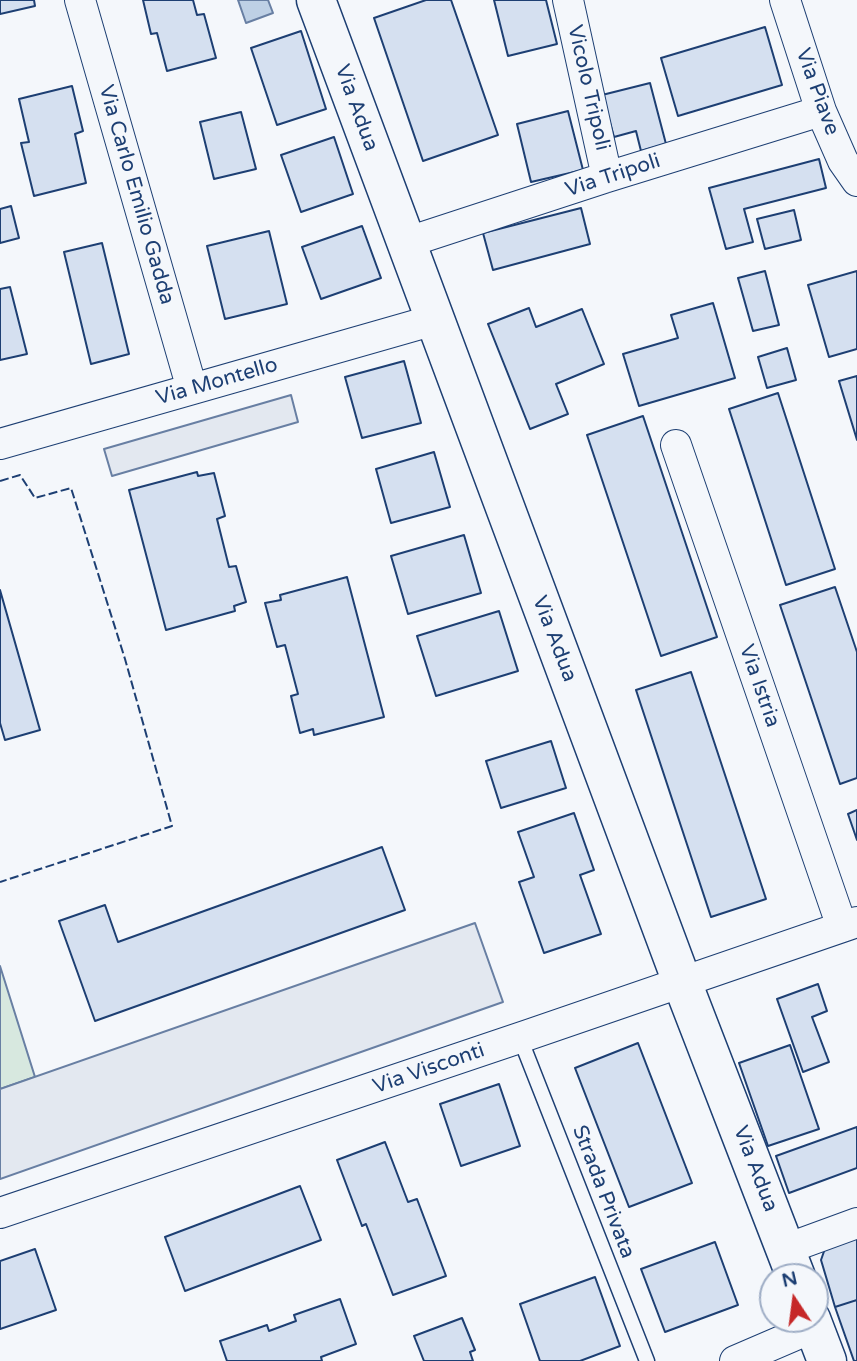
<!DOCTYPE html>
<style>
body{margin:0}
#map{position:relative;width:857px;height:1361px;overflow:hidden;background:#f4f7fb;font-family:"Varela Round",sans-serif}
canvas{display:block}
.north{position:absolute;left:759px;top:1263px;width:70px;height:70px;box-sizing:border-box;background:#f4f7fb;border:2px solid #9eadc5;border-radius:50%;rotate:347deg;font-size:19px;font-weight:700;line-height:28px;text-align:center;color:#1d3f73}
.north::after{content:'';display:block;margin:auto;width:24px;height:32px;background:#c62828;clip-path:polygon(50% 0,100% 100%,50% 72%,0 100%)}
</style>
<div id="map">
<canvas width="857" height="1361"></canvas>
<div class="north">N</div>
</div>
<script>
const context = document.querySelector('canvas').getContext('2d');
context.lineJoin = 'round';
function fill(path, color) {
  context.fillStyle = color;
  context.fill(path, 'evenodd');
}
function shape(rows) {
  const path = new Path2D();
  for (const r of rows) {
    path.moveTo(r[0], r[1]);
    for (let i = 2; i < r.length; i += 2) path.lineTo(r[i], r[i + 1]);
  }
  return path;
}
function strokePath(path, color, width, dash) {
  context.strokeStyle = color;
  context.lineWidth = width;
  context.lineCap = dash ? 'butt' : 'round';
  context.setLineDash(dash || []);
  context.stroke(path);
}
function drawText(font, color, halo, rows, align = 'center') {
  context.font = font + ' "Varela Round",sans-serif';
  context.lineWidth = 5;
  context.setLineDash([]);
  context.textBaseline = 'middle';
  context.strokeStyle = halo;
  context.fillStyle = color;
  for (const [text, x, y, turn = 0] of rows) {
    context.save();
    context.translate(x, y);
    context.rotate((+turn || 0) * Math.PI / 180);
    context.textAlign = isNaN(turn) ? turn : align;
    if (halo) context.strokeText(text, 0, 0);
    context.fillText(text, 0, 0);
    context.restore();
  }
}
const green = shape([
 [0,966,35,1077,0,1089,0,966]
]);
fill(green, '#d7e8df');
strokePath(green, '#687fa3', 2);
const parking = shape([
 [291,395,298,422,112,476,104,449,291,395],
 [475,923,503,1002,0,1179,0,1089,475,923]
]);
fill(parking, '#e3e8f0');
strokePath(parking, '#687fa3', 2);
const water = shape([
 [238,0,268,0,273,13,246,23,238,0]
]);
fill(water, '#bed0e5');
strokePath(water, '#687fa3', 2);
const building = shape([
 [0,0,34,0,35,6,0,14,0,0],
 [143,0,193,0,197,15,204,14,216,58,167,71,157,33,151,34,143,0],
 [426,0,451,0,498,135,423,161,374,18,426,0],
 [494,0,546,0,557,44,508,56,494,0],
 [765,27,782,85,678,116,661,58,765,27],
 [301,31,326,109,277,125,251,48,301,31],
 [650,83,666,144,641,151,636,131,614,137,602,95,650,83],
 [72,86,83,131,75,134,86,183,34,196,21,143,29,142,19,99,72,86],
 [568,111,583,170,531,182,517,124,568,111],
 [241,112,256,169,214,179,200,122,241,112],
 [334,137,353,194,301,212,281,155,334,137],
 [819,159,826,188,744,209,753,242,726,249,709,188,819,159],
 [11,206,19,238,0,243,0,209,11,206],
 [581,208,590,244,493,270,483,233,581,208],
 [794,210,801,240,765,249,757,219,794,210],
 [362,226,381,278,321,299,302,247,362,226],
 [269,231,287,304,225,319,207,246,269,231],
 [102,243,129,354,91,364,64,252,102,243],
 [765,271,779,325,753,331,738,278,765,271],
 [857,271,857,349,829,357,808,285,857,271],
 [10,287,27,354,0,360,0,289,10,287],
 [713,303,735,378,639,406,623,354,678,338,671,315,713,303],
 [529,308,536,327,582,309,604,364,556,384,568,414,530,429,488,324,529,308],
 [787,348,796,380,767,388,758,357,787,348],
 [404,361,421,423,362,438,345,377,404,361],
 [857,376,857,440,839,381,857,376],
 [778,393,835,569,786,585,729,409,778,393],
 [643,416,717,637,661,656,587,435,643,416],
 [434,452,450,507,391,523,376,469,434,452],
 [197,472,198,476,214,473,225,516,217,519,229,567,236,566,246,602,234,606,235,611,166,630,129,490,197,472],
 [464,535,481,593,408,614,391,556,464,535],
 [347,577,384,717,314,735,313,729,300,733,291,696,298,694,285,645,277,647,265,603,281,600,280,595,347,577],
 [835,587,857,652,857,778,840,784,780,605,835,587],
 [0,590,40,730,5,740,0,723,0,590],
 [499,611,518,671,436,696,417,636,499,611],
 [691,672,766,899,711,917,636,690,691,672],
 [551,741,566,788,501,808,486,761,551,741],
 [857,810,857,840,848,814,857,810],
 [574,813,594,870,580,875,601,934,544,953,519,882,534,877,518,832,574,813],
 [382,847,405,910,95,1021,59,921,105,905,118,942,382,847],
 [818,984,827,1011,812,1017,829,1062,803,1072,777,999,818,984],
 [638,1043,692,1183,629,1207,575,1068,638,1043],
 [790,1045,819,1129,768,1146,739,1063,790,1045],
 [499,1084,520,1146,461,1166,440,1104,499,1084],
 [857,1127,857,1168,789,1193,776,1156,857,1127],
 [385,1142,408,1202,417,1199,446,1276,393,1295,366,1224,362,1226,337,1160,385,1142],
 [300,1186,321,1240,185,1291,165,1237,300,1186],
 [857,1229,857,1300,835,1307,821,1260,829,1237,857,1229],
 [715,1242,738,1305,665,1332,641,1269,715,1242],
 [35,1249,56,1310,0,1329,0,1261,35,1249],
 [595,1277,620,1346,580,1361,540,1361,520,1304,595,1277],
 [340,1299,356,1344,321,1357,322,1361,227,1361,220,1341,267,1325,269,1331,296,1321,294,1315,340,1299],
 [857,1300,857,1361,854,1361,835,1307,857,1300],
 [462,1318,475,1350,470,1352,473,1361,424,1361,414,1336,462,1318]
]);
fill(building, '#d5e0f0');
strokePath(building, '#1d3f73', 2);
const lane = shape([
 [520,1038,647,1361]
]);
const street = shape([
 [80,0,192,389],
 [568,0,607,177],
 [785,0,821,111,843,161,857,181],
 [405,243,607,177,821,111],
 [0,444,434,320],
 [676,445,842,927],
 [0,1213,528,1035,857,922],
 [786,1249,857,1223],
 [735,1361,814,1327]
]);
const secondary = shape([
 [316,0,682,982,796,1277],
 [811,1319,827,1361]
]);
strokePath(lane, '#1d3f73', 17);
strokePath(street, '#1d3f73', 32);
strokePath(secondary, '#1d3f73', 41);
strokePath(lane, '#f4f7fb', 14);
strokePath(street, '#f4f7fb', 30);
strokePath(secondary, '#f4f7fb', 38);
strokePath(shape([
 [0,481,20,475,35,498,71,488,125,659,172,826,0,882]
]), '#1d3f73', 2, [9, 3.5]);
drawText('21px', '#1d3f73', '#f4f7fb', [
 ["Vicolo Tripoli",588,88,77],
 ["Via Piave",817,92,70],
 ["Via Adua",356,108,70],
 ["Via Tripoli",613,176,-18],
 ["Via Carlo Emilio Gadda",136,195,74],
 ["Via Montello",217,382,-16],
 ["Via Adua",554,639,69],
 ["Via Istria",759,686,71],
 ["Via Visconti",429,1069,-19],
 ["Via Adua",755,1169,69],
 ["Strada Privata",603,1192,69]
]);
</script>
